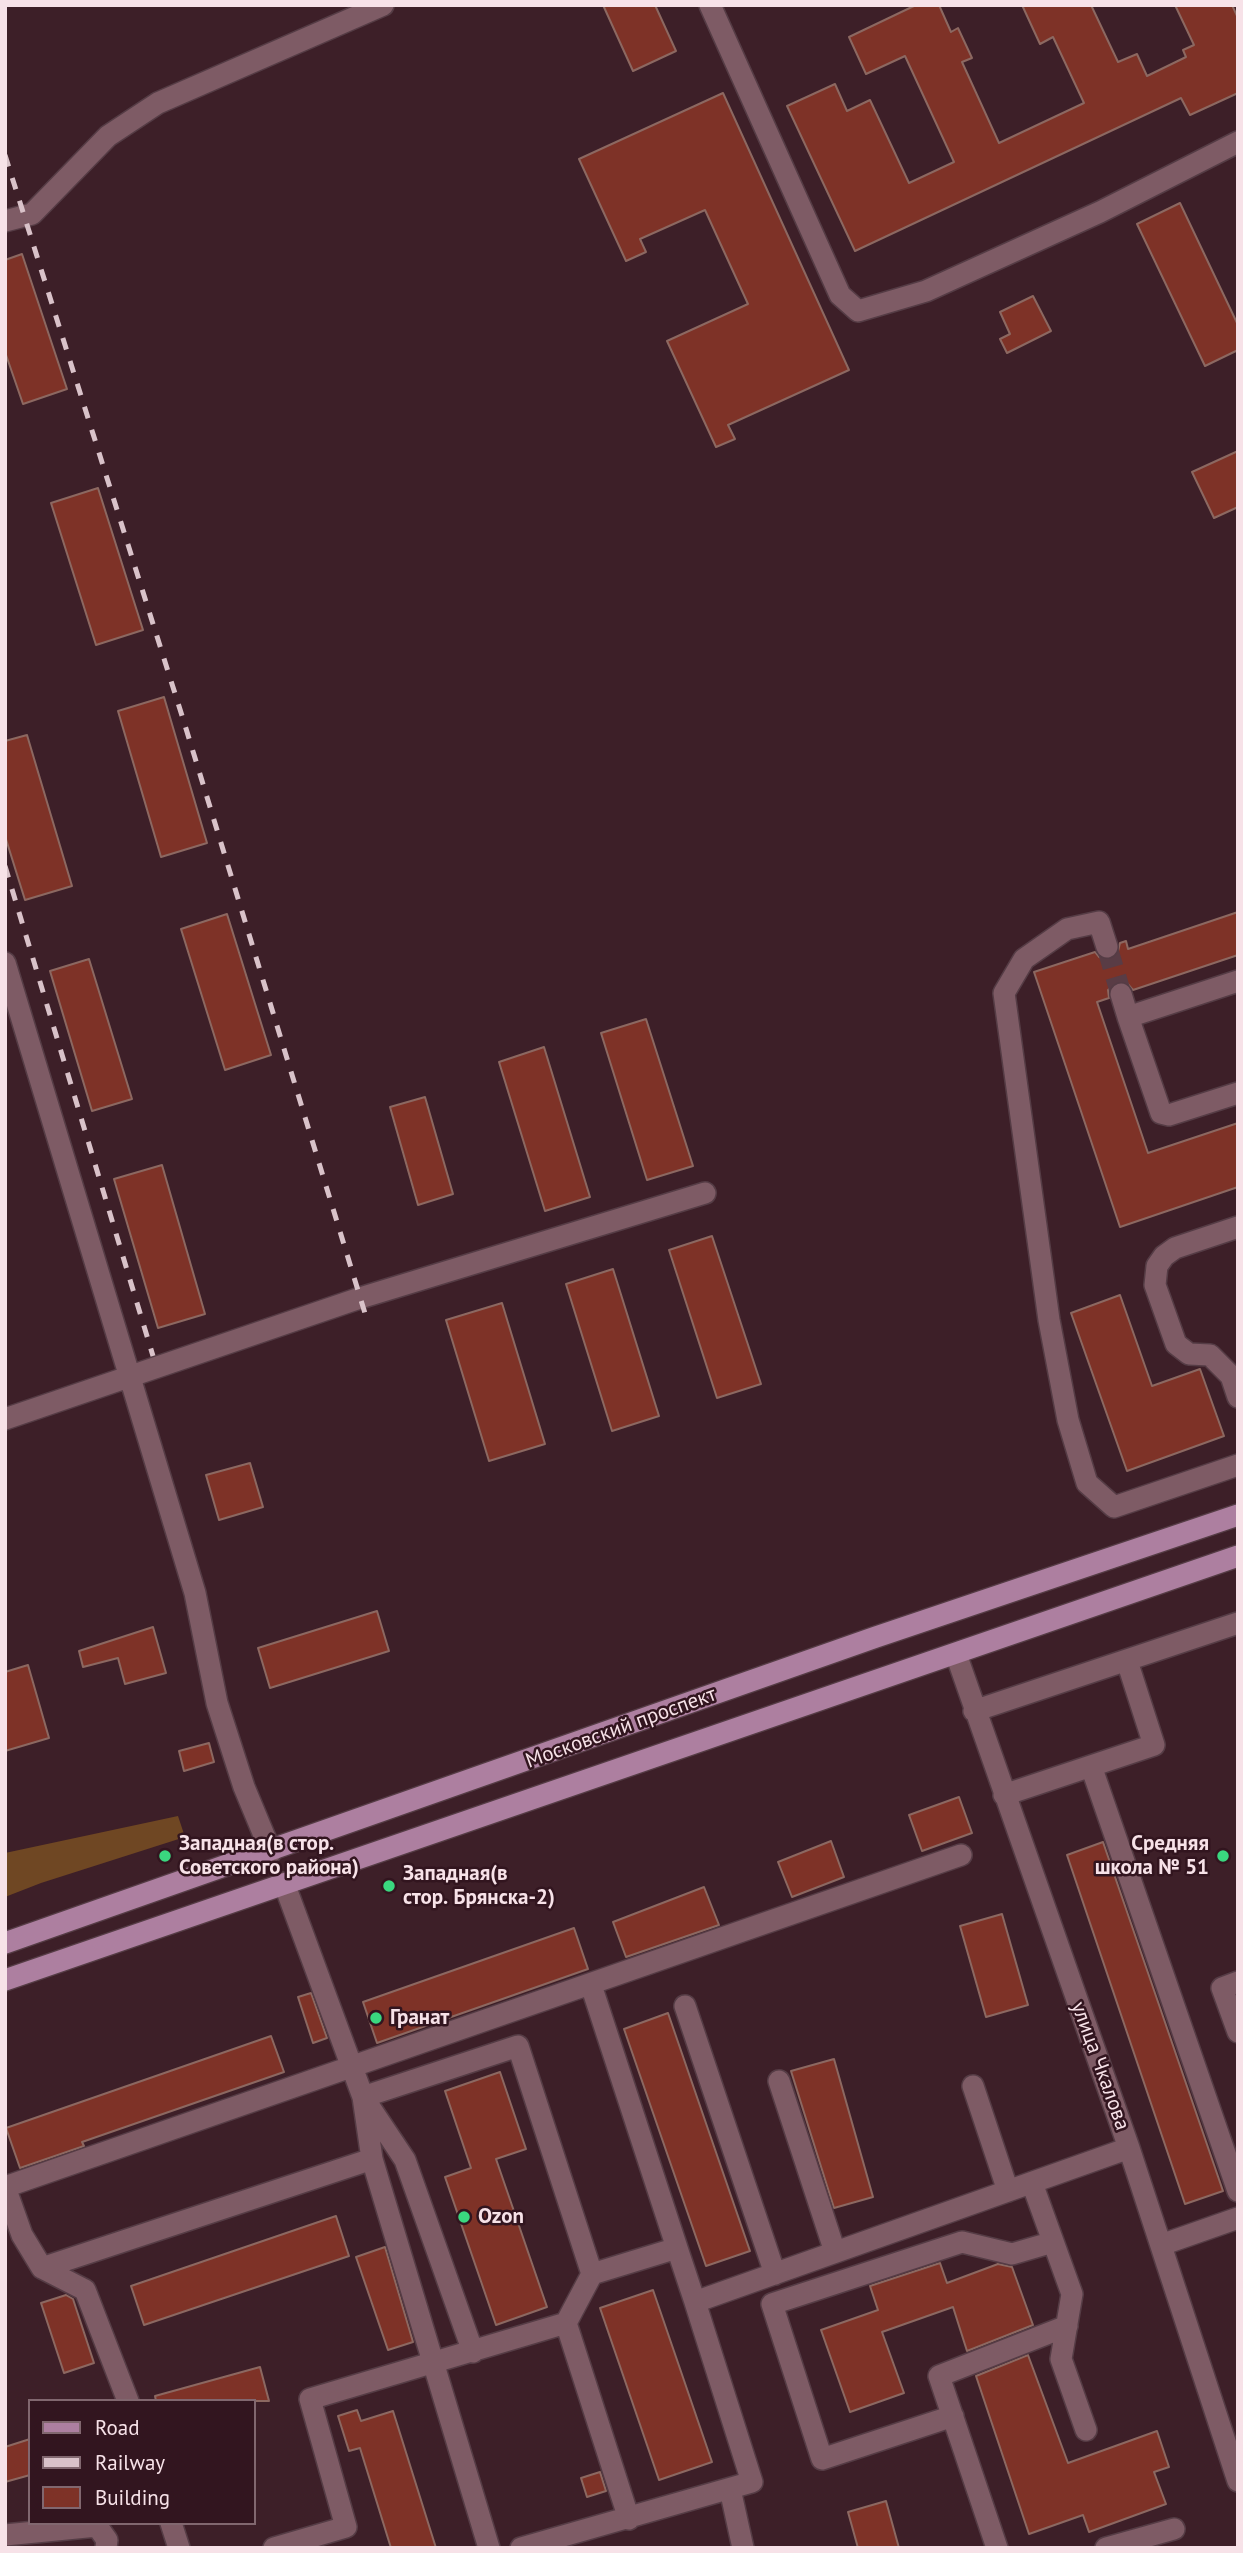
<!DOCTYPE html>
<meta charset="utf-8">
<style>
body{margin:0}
#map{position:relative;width:1243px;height:2553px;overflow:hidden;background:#3d1f28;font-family:"PT Sans",sans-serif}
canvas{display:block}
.frame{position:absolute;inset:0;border:7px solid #f7e2e8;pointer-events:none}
.legend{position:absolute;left:28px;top:2399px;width:228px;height:126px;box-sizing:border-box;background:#32151f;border:2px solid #81676f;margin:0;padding:9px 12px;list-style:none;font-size:21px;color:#f7e2e8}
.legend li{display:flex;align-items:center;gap:14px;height:35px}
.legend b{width:35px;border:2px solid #81676f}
</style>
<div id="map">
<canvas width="1243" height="2553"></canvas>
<div class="frame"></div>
<ul class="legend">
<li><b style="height:9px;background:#ad7fa0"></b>Road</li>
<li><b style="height:9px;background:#d9c2c9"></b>Railway</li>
<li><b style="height:19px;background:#7e3227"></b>Building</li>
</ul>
</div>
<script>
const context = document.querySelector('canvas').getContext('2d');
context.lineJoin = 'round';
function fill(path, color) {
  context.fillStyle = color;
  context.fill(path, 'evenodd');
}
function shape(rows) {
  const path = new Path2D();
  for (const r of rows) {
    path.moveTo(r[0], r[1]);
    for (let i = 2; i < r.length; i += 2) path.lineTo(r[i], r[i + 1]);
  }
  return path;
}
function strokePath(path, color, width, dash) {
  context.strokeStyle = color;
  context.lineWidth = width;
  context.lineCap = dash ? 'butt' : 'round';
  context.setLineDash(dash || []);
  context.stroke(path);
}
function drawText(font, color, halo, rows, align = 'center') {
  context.font = font + ' "PT Sans",sans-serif';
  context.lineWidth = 5;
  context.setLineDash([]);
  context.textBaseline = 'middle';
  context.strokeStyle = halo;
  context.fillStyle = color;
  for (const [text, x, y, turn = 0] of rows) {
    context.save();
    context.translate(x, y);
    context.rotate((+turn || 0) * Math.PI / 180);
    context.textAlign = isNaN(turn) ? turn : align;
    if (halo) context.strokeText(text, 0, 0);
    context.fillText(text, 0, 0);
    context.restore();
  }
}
fill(shape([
 [178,1816,185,1837,41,1883,5,1897,5,1853]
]), '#6f4723');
const building = shape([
 [603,5,655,5,676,51,633,71,603,5],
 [916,5,939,5,951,32,958,28,972,58,962,62,999,143,1084,103,1053,37,1040,44,1022,5,1091,5,1118,62,1137,54,1147,76,1186,57,1183,50,1194,45,1175,5,1232,5,1238,18,1238,93,1190,115,1181,98,855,251,787,106,835,84,847,111,870,100,909,183,954,162,905,56,866,74,849,37,916,5],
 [723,93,849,370,728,425,735,439,716,447,667,341,748,304,705,210,640,239,646,252,626,261,579,159,723,93],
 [1180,203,1238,325,1238,350,1205,366,1137,224,1180,203],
 [22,254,67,389,23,404,5,352,5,260,22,254],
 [1033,296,1051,331,1007,353,1000,339,1010,334,1000,312,1033,296],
 [1238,451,1238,507,1214,518,1192,472,1238,451],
 [98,488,143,630,96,645,51,503,98,488],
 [164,697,207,843,161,857,118,711,164,697],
 [27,735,72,886,25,900,5,836,5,741,27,735],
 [1238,912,1238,955,1133,990,1125,981,1117,982,1108,990,1109,998,1097,1002,1148,1153,1238,1123,1238,1187,1120,1227,1034,972,1095,952,1099,957,1110,960,1117,955,1120,943,1126,941,1128,949,1238,912],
 [227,914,271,1055,225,1070,181,929,227,914],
 [89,959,132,1099,92,1111,50,971,89,959],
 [646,1019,693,1166,647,1180,601,1033,646,1019],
 [544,1047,590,1197,545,1211,499,1062,544,1047],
 [425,1097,453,1194,418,1205,390,1107,425,1097],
 [162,1165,205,1314,158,1328,114,1179,162,1165],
 [712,1236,761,1384,717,1398,669,1250,712,1236],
 [613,1269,659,1416,612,1431,566,1284,613,1269],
 [1120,1295,1152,1386,1200,1369,1224,1436,1127,1471,1071,1313,1120,1295],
 [502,1303,545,1444,489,1461,446,1320,502,1303],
 [250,1463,263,1507,219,1520,206,1475,250,1463],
 [377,1611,389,1651,270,1688,258,1648,377,1611],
 [153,1627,166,1673,125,1684,118,1658,83,1667,79,1651,153,1627],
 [28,1665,49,1738,5,1751,5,1672,28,1665],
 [209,1743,214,1762,184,1771,179,1751,209,1743],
 [959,1797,972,1833,922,1851,909,1815,959,1797],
 [831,1841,844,1877,792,1897,778,1862,831,1841],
 [1103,1842,1223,2191,1185,2204,1067,1855,1103,1842],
 [704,1887,719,1925,626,1957,613,1922,704,1887],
 [1002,1914,1028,2005,986,2017,960,1926,1002,1914],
 [574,1928,588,1969,377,2043,363,2002,574,1928],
 [311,1993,327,2038,313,2043,298,1997,311,1993],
 [668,2013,750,2251,706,2266,624,2029,668,2013],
 [271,2036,284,2072,82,2142,84,2146,20,2168,6,2128,271,2036],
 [834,2059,873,2197,834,2208,791,2071,834,2059],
 [500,2072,526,2149,496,2159,547,2307,496,2325,445,2177,471,2168,445,2091,500,2072],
 [336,2216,349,2256,144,2325,131,2286,336,2216],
 [385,2247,413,2342,388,2350,356,2257,385,2247],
 [940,2263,947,2283,998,2264,1012,2267,1033,2325,967,2351,953,2307,882,2332,904,2393,850,2412,821,2330,878,2310,870,2286,940,2263],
 [653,2290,712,2462,659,2480,600,2308,653,2290],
 [66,2295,73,2299,94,2363,64,2373,41,2303,66,2295],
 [1028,2355,1068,2463,1157,2431,1169,2467,1154,2472,1166,2504,1089,2532,1083,2515,1029,2534,976,2376,1028,2355],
 [260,2367,269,2401,156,2401,155,2396,260,2367],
 [357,2410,361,2421,393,2411,436,2548,391,2548,360,2448,349,2451,338,2416,357,2410],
 [30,2439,30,2475,5,2482,5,2447,30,2439],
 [600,2472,606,2491,587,2497,581,2478,600,2472],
 [886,2501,899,2548,858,2548,848,2512,886,2501]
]);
fill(building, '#7e3227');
strokePath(building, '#8c6861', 2);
strokePath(shape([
 [1107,947,1121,994]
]), '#593c45', 21, [21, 10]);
const minor = shape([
 [710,5,840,295,858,311,926,291,1100,212,1238,142],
 [5,221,32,214,108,136,158,103,383,5],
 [1107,947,1099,922,1067,929,1024,959,1004,993,1049,1320,1068,1420,1087,1483,1114,1507,1238,1465],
 [5,963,195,1593,217,1703,244,1787,271,1852],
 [1238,981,1128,1017,1161,1113,1169,1115,1238,1093],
 [1121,994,1128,1017],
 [1238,1227,1175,1248,1164,1256,1157,1266,1155,1285,1176,1344,1189,1354,1210,1355,1231,1376,1238,1397],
 [5,1419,360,1298,705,1193],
 [956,1654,1129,2148,1238,2481],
 [974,1711,1238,1623],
 [1091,1766,1238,2191],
 [1004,1795,1154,1745,1127,1661],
 [284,1883,363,2097,372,2159,489,2548],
 [1238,1982,1222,1988,1238,2032],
 [591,1985,677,2248],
 [685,2006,775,2274],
 [779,2081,835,2252],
 [973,2086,1008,2191],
 [1032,2183,1072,2294,1061,2359,1086,2430],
 [5,2187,961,1855],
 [5,2187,22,2235,42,2268,85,2290,128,2401],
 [1161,2245,1238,2218],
 [42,2268,372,2159],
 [566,2323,629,2519],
 [473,2352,405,2160,363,2097,518,2046,592,2274,677,2248,695,2302],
 [953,2416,822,2459,772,2304,962,2242,1012,2254,1053,2242],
 [730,2489,743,2548],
 [171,2523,179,2548],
 [5,2535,97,2526,107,2540,106,2548],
 [274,2548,346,2527,310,2399,566,2323,592,2274],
 [521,2548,752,2482,695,2302,1129,2148],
 [997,2548,939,2376,1067,2326],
 [1106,2548,1174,2529]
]);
const major = shape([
 [5,1943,876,1637,1238,1515],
 [5,1980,1238,1556]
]);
strokePath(minor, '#553c45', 24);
strokePath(major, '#553c45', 24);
strokePath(minor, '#7e5b65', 21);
strokePath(major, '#ad7fa0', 21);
strokePath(shape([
 [5,155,184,722,368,1323],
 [5,866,153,1356]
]), '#d9c2c9', 5, [12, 12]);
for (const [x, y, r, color] of [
 [165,1856,7,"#3ad77f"],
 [1223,1856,7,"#3ad77f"],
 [389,1886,7,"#3ad77f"],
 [376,2018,7,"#3ad77f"],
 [464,2217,7,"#3ad77f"]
]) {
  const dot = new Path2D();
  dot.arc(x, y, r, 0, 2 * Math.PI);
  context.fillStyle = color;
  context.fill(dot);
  strokePath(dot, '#32151f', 2.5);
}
drawText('21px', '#f7e2e8', '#32151f', [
 ["Московский проспект",621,1728,-20],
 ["улица Чкалова",1100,2066,70]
]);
drawText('bold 21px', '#f7e2e8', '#32151f', [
 ["Западная(в стор.",179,1844],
 ["Советского района)",179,1868],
 ["Средняя",1209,1844,"right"],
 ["школа № 51",1209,1868,"right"],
 ["Западная(в",403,1874],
 ["стор. Брянска-2)",403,1898],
 ["Гранат",390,2018],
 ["Ozon",478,2217]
], 'left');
</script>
